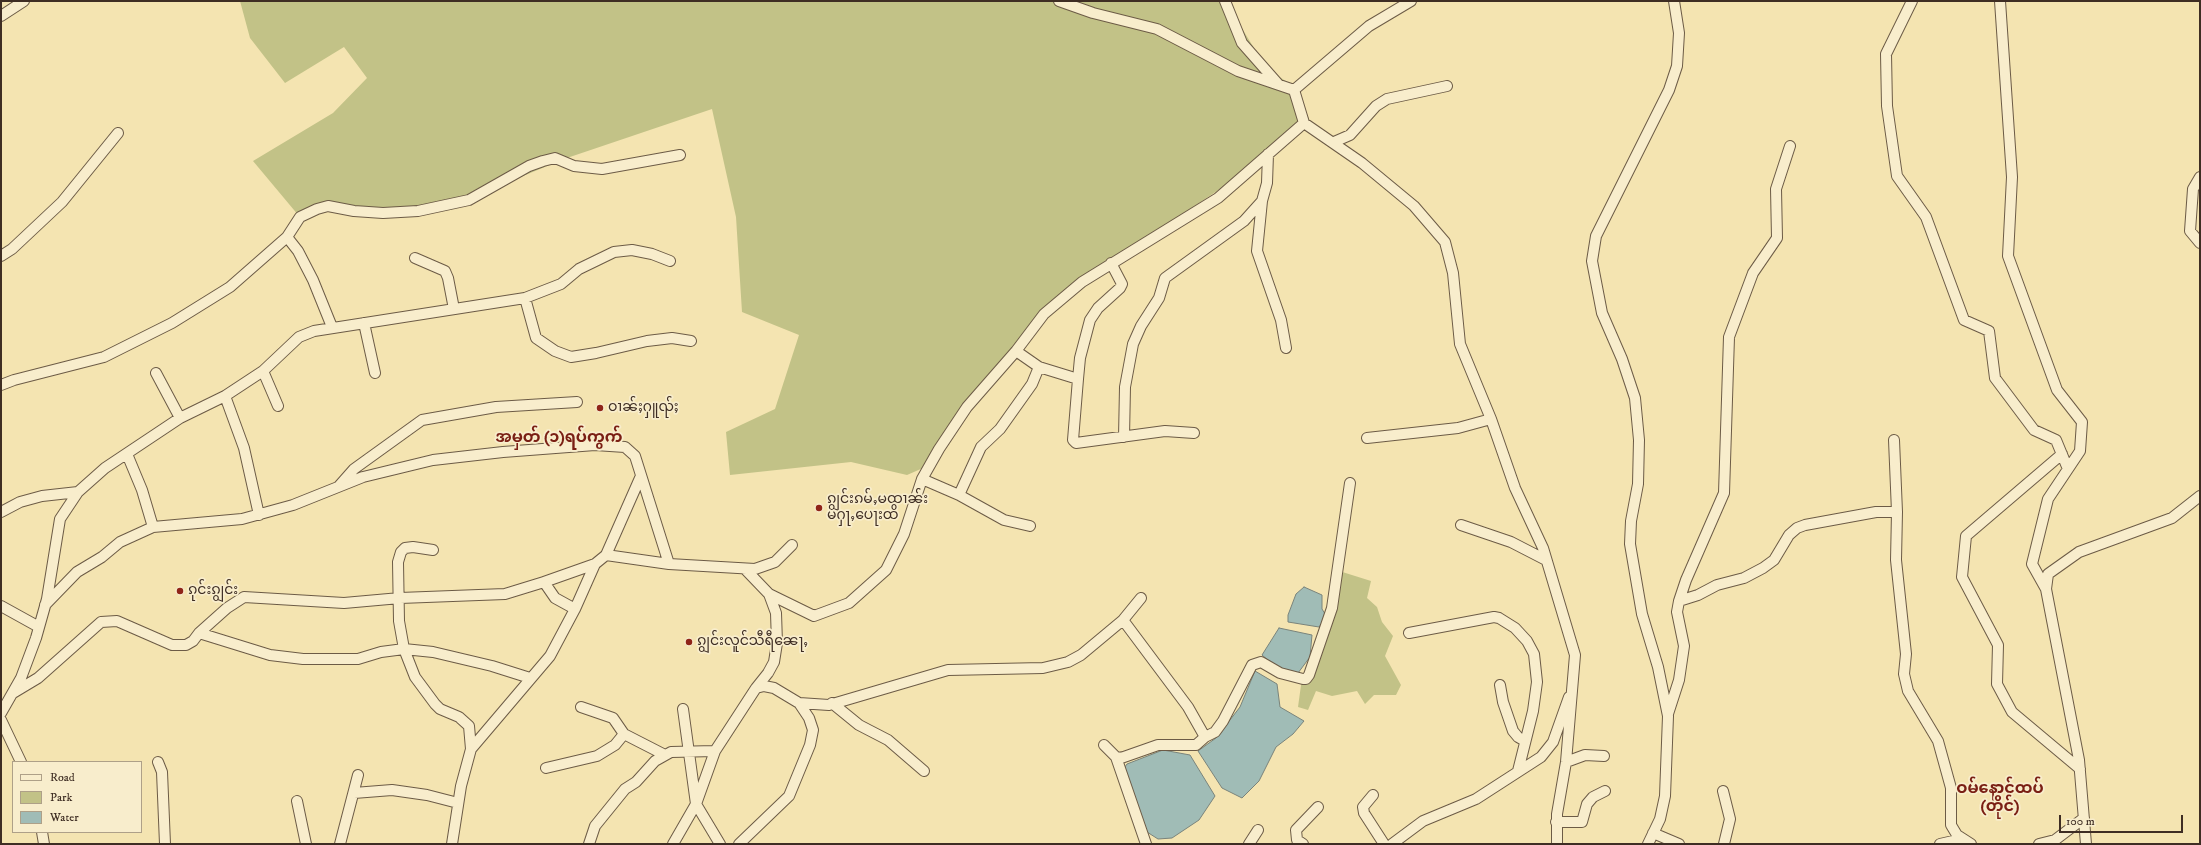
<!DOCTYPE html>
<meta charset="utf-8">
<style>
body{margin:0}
#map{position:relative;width:2201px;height:845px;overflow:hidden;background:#f4e4b1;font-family:"IM FELL DW Pica",serif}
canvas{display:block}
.frame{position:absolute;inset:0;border:2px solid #3e2d23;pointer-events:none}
.legend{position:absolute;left:12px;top:761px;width:130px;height:72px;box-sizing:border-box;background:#f8edcc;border:1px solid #aea088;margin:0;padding:5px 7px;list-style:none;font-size:12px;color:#3e2d23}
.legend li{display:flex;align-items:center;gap:8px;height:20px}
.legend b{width:20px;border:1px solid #aea088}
.scale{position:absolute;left:2059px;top:815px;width:124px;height:18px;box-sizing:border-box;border:2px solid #3e2d23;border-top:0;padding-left:5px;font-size:12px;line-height:14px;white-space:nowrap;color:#3e2d23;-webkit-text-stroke:3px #f8edcc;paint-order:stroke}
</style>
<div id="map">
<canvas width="2201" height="845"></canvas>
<div class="frame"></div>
<ul class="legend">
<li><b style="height:5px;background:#f8edcc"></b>Road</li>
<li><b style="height:11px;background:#c2c287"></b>Park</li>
<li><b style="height:11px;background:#a0bcb6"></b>Water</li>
</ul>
<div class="scale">100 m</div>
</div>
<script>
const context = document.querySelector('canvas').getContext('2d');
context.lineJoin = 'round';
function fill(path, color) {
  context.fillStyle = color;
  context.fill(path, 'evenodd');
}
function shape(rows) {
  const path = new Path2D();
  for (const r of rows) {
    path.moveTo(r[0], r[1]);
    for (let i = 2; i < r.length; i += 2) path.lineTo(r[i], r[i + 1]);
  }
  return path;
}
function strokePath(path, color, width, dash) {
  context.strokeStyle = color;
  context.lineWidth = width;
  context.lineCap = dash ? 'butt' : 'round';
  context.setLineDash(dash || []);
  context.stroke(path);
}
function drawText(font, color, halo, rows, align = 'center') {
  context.font = font + ' "IM FELL DW Pica","Noto Sans Myanmar",serif';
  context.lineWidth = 3.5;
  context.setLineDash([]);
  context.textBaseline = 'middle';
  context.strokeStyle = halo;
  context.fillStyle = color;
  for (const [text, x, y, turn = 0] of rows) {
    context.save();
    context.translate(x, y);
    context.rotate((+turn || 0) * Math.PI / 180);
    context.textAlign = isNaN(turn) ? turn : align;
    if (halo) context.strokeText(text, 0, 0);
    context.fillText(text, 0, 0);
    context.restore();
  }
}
fill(shape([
 [240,1,1225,1,1267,69,1295,87,1310,121,1272,154,1077,285,1029,336,955,422,923,468,907,475,851,462,730,475,726,432,775,409,799,335,742,312,736,217,712,109,564,159,475,196,382,215,325,204,299,216,253,161,333,113,367,78,344,47,285,83,250,38],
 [1336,570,1371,581,1367,598,1377,607,1382,622,1393,636,1385,656,1401,685,1396,695,1374,695,1365,704,1357,691,1332,696,1316,691,1308,710,1298,707,1302,678,1331,618,1328,598]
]), '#c2c287');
const water = shape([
 [1304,587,1322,595,1322,609,1327,617,1319,627,1288,622,1288,615,1296,594,1304,587],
 [1279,628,1312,635,1310,657,1298,673,1276,667,1262,655,1279,628],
 [1255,671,1277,684,1280,707,1304,721,1293,734,1276,747,1259,781,1242,798,1222,788,1198,751,1216,738,1240,707,1255,671],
 [1163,750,1190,755,1215,796,1199,820,1172,838,1158,839,1147,832,1122,771,1127,764,1163,750]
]);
fill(water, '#a0bcb6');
strokePath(water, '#79837b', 1);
const minor = shape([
 [1059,1,1093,13,1157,29,1238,71,1294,90],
 [1225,1,1242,43,1279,85],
 [1411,1,1369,26,1294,90,1304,123,1362,163,1414,206,1445,242,1453,273,1460,344,1491,419,1515,488,1543,548,1575,655,1566,762,1557,814,1557,844],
 [1912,1,1886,54,1887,106,1897,176,1926,217,1964,320,1989,331,1995,378,2034,430,2056,440,2068,469],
 [2000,1,2012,177,2008,256,2057,390,2082,422,2080,451,2048,499,2032,564,2046,589,2079,760,2086,844],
 [1,16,24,1],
 [1334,142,1350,135,1376,106,1387,99,1447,86],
 [1268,154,1267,183,1262,201,1257,251,1281,320,1286,348],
 [2200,177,2193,189,2190,231,2200,243],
 [287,237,298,251,313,280,332,327],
 [1,256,12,249,62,202,118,133],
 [415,258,445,271,448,278,454,309],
 [525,298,536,338,555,351,571,357,596,353,647,341,672,338,691,341],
 [364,323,375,373],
 [1016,351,1039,367,1078,379,1073,440,1076,443,1165,431,1194,433],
 [263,371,278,406],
 [156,373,180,418],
 [1078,379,1080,358,1090,320,1098,308,1120,288,1122,284,1111,263],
 [1,385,14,380,104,357,172,323,230,287,287,237,300,217,317,209,328,206,354,211,383,213,418,211,469,200,529,166,543,161,555,158,574,166,602,169,680,155],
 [225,396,244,448,259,515],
 [1124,437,1125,387,1133,344,1141,326,1159,298,1165,278,1244,221,1262,201],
 [1367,438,1458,428,1491,419],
 [1894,440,1897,512,1896,560,1906,654,1904,674,1908,691,1938,741,1951,788,1951,825,1957,835,1971,844],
 [127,454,142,490,153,527],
 [2062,454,1966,536,1962,577,1998,645,1997,684,2012,712,2080,769],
 [922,479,959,495,1004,520,1030,526],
 [339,486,354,469,422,420,496,407,577,402],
 [959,495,981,447,1000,429,1032,384,1039,367],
 [1,512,20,502,42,496,78,492],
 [1461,525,1511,542,1546,560],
 [433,550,413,547,405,548,401,552,398,562,399,621,404,649,415,677,435,704,440,709,459,717,469,726,471,749],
 [606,555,640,478],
 [745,569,769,594,814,616,849,603,886,570,904,534,922,479,939,449,967,407,1016,351,1044,314,1082,282,1218,198,1304,123],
 [544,582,595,564],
 [2046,589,2048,574,2079,552,2172,518,2200,496],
 [1679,601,1698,595,1717,585,1744,578,1763,568,1774,560,1789,535,1797,528,1805,525,1876,512,1897,512],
 [45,605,77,572,102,557,120,542,153,527,242,519,293,505,363,477,433,460,503,452,595,445,625,447,635,456,669,564],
 [1,606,39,627],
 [199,633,270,655,303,659,358,659,381,652,404,649,433,652,492,666,530,678],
 [1409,633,1494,617,1499,618,1515,628,1527,641,1534,654,1537,682,1533,711,1518,771],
 [1500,685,1503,702,1513,731,1518,737,1525,741],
 [756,688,768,673,774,662,777,643,776,613,769,594],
 [13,693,38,678,101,622,117,621,172,645,186,645,193,641,199,633,227,608,244,597,344,603,400,598,505,594,544,582,555,598,575,609],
 [799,703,829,705,948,670,1043,668,1068,662,1081,655,1123,620,1141,598],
 [832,703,859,725,888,740,924,771],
 [581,707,613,718,624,734,665,755],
 [1,713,21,678,36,638,47,599,60,519,78,492,105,468,180,418,225,396,263,371,299,337,314,331,525,298,561,284,579,269,614,252,632,250,652,254,670,261],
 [1668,714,1679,680,1684,646,1677,612,1679,601,1686,580,1724,493,1729,337,1753,273,1777,238,1776,189,1790,146],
 [1,720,21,762],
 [1205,737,1215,732,1223,721,1252,665,1261,662,1280,673,1303,679,1306,679,1309,675,1332,608,1350,483],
 [1104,745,1116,757,1121,758,1158,745,1196,745,1205,737,1188,707,1123,620],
 [715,751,696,804,720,844],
 [1116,757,1146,844],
 [158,762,162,772,165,844],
 [1566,762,1585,755,1604,756],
 [546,768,597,756,615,745,624,734],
 [1723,791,1730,819,1724,844],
 [354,793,392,790,427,795,458,803],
 [1373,795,1363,807,1364,813,1384,844],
 [297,801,306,844],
 [1556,822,1582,822,1587,804,1593,797,1605,791],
 [42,832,44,844],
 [1653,833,1679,844],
 [340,844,358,775],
 [452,844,461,786,471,749,550,656,575,609,595,564,606,555,669,564,755,569,775,562,792,545],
 [589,844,595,826,625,789,636,782,655,761,671,752,715,751,756,688,764,686,774,688,799,703,809,718,813,730,810,745,789,796,739,844],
 [673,844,696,804,683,709],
 [1249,844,1258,830],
 [1303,844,1297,840,1296,830,1318,807],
 [1392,844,1423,821,1476,799,1541,757,1553,742,1569,697],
 [1648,844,1660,819,1665,796,1668,716,1658,667,1642,614,1630,544,1631,521,1638,484,1639,440,1635,398,1622,359,1602,313,1592,261,1596,236,1669,90,1677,66,1679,33,1674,1],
 [1940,844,1962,839],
 [2039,844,2055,840,2084,818]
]);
strokePath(minor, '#6c5b46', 12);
strokePath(minor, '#f8edcc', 10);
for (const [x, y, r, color] of [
 [600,408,4,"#8f2418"],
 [819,508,4,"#8f2418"],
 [180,591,4,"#8f2418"],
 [689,642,4,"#8f2418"]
]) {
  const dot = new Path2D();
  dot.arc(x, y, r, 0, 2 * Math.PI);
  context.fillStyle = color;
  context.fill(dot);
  strokePath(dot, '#f8edcc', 1.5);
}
drawText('14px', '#3e2d23', '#f8edcc', [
 ["ဝၢၼ်ႈႁူၺ်ႈ",608,408],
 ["ၵျွင်းၵမ်ႇမထၢၼ်း",827,500],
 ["မႁႃႇပေႃးထိ",827,516],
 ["ၵုင်းၵျွင်း",188,591],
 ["ၵျွင်းလူင်သီရီၼေႃႇ",697,642]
], 'left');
drawText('bold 16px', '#7a1f14', '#f8edcc', [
 ["အမှတ် (၁)ရပ်ကွက်",559,439],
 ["ဝမ်နောင်ထပ်",2000,790],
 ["(တိုင်)",2000,808]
]);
</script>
